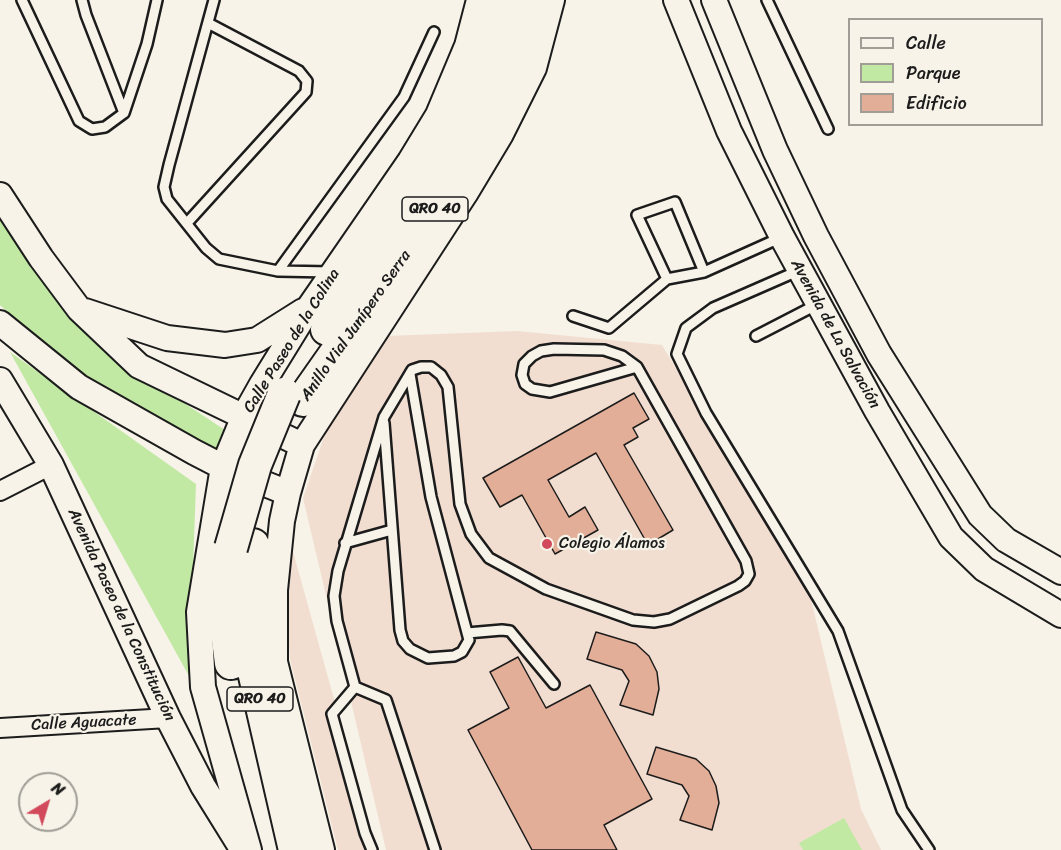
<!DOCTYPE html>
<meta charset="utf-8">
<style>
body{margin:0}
#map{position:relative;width:1061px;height:850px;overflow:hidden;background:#f7f3e8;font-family:Sriracha,sans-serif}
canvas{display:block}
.legend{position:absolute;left:848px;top:18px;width:195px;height:108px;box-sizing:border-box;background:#f7f3e8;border:2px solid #9f9d96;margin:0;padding:8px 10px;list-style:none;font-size:18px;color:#1c1c1c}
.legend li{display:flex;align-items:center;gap:12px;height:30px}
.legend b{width:30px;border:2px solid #9f9d96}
.north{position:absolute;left:18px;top:772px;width:60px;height:60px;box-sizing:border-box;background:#f7f3e8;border:2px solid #9f9d96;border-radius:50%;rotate:38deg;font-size:16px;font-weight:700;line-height:24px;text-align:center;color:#1c1c1c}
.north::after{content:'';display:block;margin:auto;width:21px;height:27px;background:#d1495b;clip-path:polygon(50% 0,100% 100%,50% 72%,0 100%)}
</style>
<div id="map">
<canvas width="1061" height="850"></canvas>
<ul class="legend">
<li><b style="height:8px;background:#f7f3e8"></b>Calle</li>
<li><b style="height:16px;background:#c1e9a4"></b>Parque</li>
<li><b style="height:16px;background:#e3ae98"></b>Edificio</li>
</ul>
<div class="north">N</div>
</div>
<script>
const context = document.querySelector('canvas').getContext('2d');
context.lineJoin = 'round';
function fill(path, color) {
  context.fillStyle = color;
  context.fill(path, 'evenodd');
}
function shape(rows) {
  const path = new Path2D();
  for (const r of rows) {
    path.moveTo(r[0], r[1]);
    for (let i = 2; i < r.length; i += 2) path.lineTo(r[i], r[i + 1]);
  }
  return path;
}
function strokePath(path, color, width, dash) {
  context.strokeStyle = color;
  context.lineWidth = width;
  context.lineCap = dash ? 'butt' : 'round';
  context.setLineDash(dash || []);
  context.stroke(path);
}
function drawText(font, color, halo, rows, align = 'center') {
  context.font = font + ' Sriracha,sans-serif';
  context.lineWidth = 4.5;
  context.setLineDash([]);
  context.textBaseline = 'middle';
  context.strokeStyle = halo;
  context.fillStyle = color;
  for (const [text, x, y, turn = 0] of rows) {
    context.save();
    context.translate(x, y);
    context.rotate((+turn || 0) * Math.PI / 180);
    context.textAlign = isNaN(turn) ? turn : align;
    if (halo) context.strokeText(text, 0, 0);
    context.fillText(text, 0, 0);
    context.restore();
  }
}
fill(shape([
 [517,331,662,345,809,591,861,809,881,850,386,850,303,498,325,434,348,392,387,336],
 [292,548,376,850,338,850,290,659,286,600]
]), '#f1ded0');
fill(shape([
 [0,207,122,362,231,434,221,458,78,377,0,305],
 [10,352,196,484,189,676],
 [844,818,862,850,803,850,799,843]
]), '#c1e9a4');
const building = shape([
 [634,393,649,419,633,428,638,437,624,445,673,530,648,545,596,453,548,480,569,517,585,507,598,530,555,554,522,495,500,507,483,478,634,393],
 [596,632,636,644,649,656,657,672,659,689,653,715,620,705,629,681,622,670,587,659,596,632],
 [518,657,546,708,590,685,652,799,604,825,617,850,532,850,468,730,509,708,490,672,518,657],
 [656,747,696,759,709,771,716,786,719,803,712,830,680,820,689,796,682,785,647,774,656,747]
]);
fill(building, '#e3ae98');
strokePath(building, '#1c1c1c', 1.5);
const service = shape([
 [22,0,79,121,92,129,105,127,124,113],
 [82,0,86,15,124,113,147,44,157,0],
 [214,0,169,165,164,187,167,199,206,248,219,259,278,271,331,272],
 [767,0,828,129],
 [187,223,306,92,307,81,299,71,208,23],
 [800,270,713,308,686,328,677,354,706,413,838,631,902,810,929,850],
 [278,271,404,97,434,32],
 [704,272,782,237],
 [573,316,609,328,667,279,704,272,675,202,637,215,667,279],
 [756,336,818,304],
 [384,423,400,630,403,641,410,649,428,658,454,656,462,652,469,640,431,497,410,374],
 [345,543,392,530],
 [467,633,502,630,510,631,554,684],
 [355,687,337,621,334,596,338,571,384,417,412,370,421,367,431,367,441,375,448,387,460,504,471,534,489,558,546,589,633,620,654,622,670,619,738,586,745,581,749,574,746,561,637,367,622,356,604,350,554,349,541,351,532,356,524,364,522,375,525,384,532,389,550,392,637,367],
 [355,687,386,700,435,850],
 [355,687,332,714,365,833,372,850]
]);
const minor = shape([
 [0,491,51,465],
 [0,728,168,718]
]);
const tertiary = shape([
 [676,0,729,131,782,237,877,411,951,537,984,569,1061,615],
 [714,0,775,150,816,236,879,354,980,515,1006,540,1061,572],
 [0,195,41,258,79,309,139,366,302,445],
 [85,311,167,338,225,345,257,340,303,311],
 [0,323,79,387,194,452,223,467,288,493],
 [0,380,51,465,168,718,203,786,239,844],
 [249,850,203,687,199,612,223,467,244,416,262,384,310,306,410,161,438,115,467,46,479,0],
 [322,850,275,662,275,590,282,521,288,493,302,445,465,194,501,134,534,68,552,0]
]);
const trunk = shape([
 [327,329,445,152,493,46,507,0],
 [303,400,409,249,495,116,519,55,533,0],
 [253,545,250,567,247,641,295,850],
 [231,548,223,599,231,663]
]);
strokePath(service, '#1c1c1c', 14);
strokePath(minor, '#1c1c1c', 22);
strokePath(tertiary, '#1c1c1c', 28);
strokePath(trunk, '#1c1c1c', 36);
strokePath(service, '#f7f3e8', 9);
strokePath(minor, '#f7f3e8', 18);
strokePath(tertiary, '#f7f3e8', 24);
strokePath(trunk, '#f7f3e8', 32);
const trunkBridge = shape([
 [231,548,255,465,284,394]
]);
strokePath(trunkBridge, '#1c1c1c', 36, []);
strokePath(trunkBridge, '#f7f3e8', 32);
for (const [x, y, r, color] of [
 [547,544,6,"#d1495b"]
]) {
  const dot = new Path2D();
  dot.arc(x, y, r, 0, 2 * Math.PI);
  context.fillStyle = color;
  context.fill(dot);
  strokePath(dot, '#f7f3e8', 2);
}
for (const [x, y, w] of [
 [435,209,66],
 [260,699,66]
]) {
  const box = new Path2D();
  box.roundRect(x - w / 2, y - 12, w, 24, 4.5);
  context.fillStyle = '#f7f3e8';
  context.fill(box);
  strokePath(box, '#1c1c1c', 1.5);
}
drawText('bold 15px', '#1c1c1c', null, [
 ["QRO 40",435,209],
 ["QRO 40",260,699]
]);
drawText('16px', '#1c1c1c', '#f7f3e8', [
 ["Anillo Vial Junípero Serra",356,326,-55],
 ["Avenida de La Salvación",835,334,61],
 ["Calle Paseo de la Colina",292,341,-58],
 ["Avenida Paseo de la Constitución",121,615,65],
 ["Calle Aguacate",84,723,-3]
]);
drawText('16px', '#1c1c1c', '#f7f3e8', [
 ["Colegio Álamos",559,544]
], 'left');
</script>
